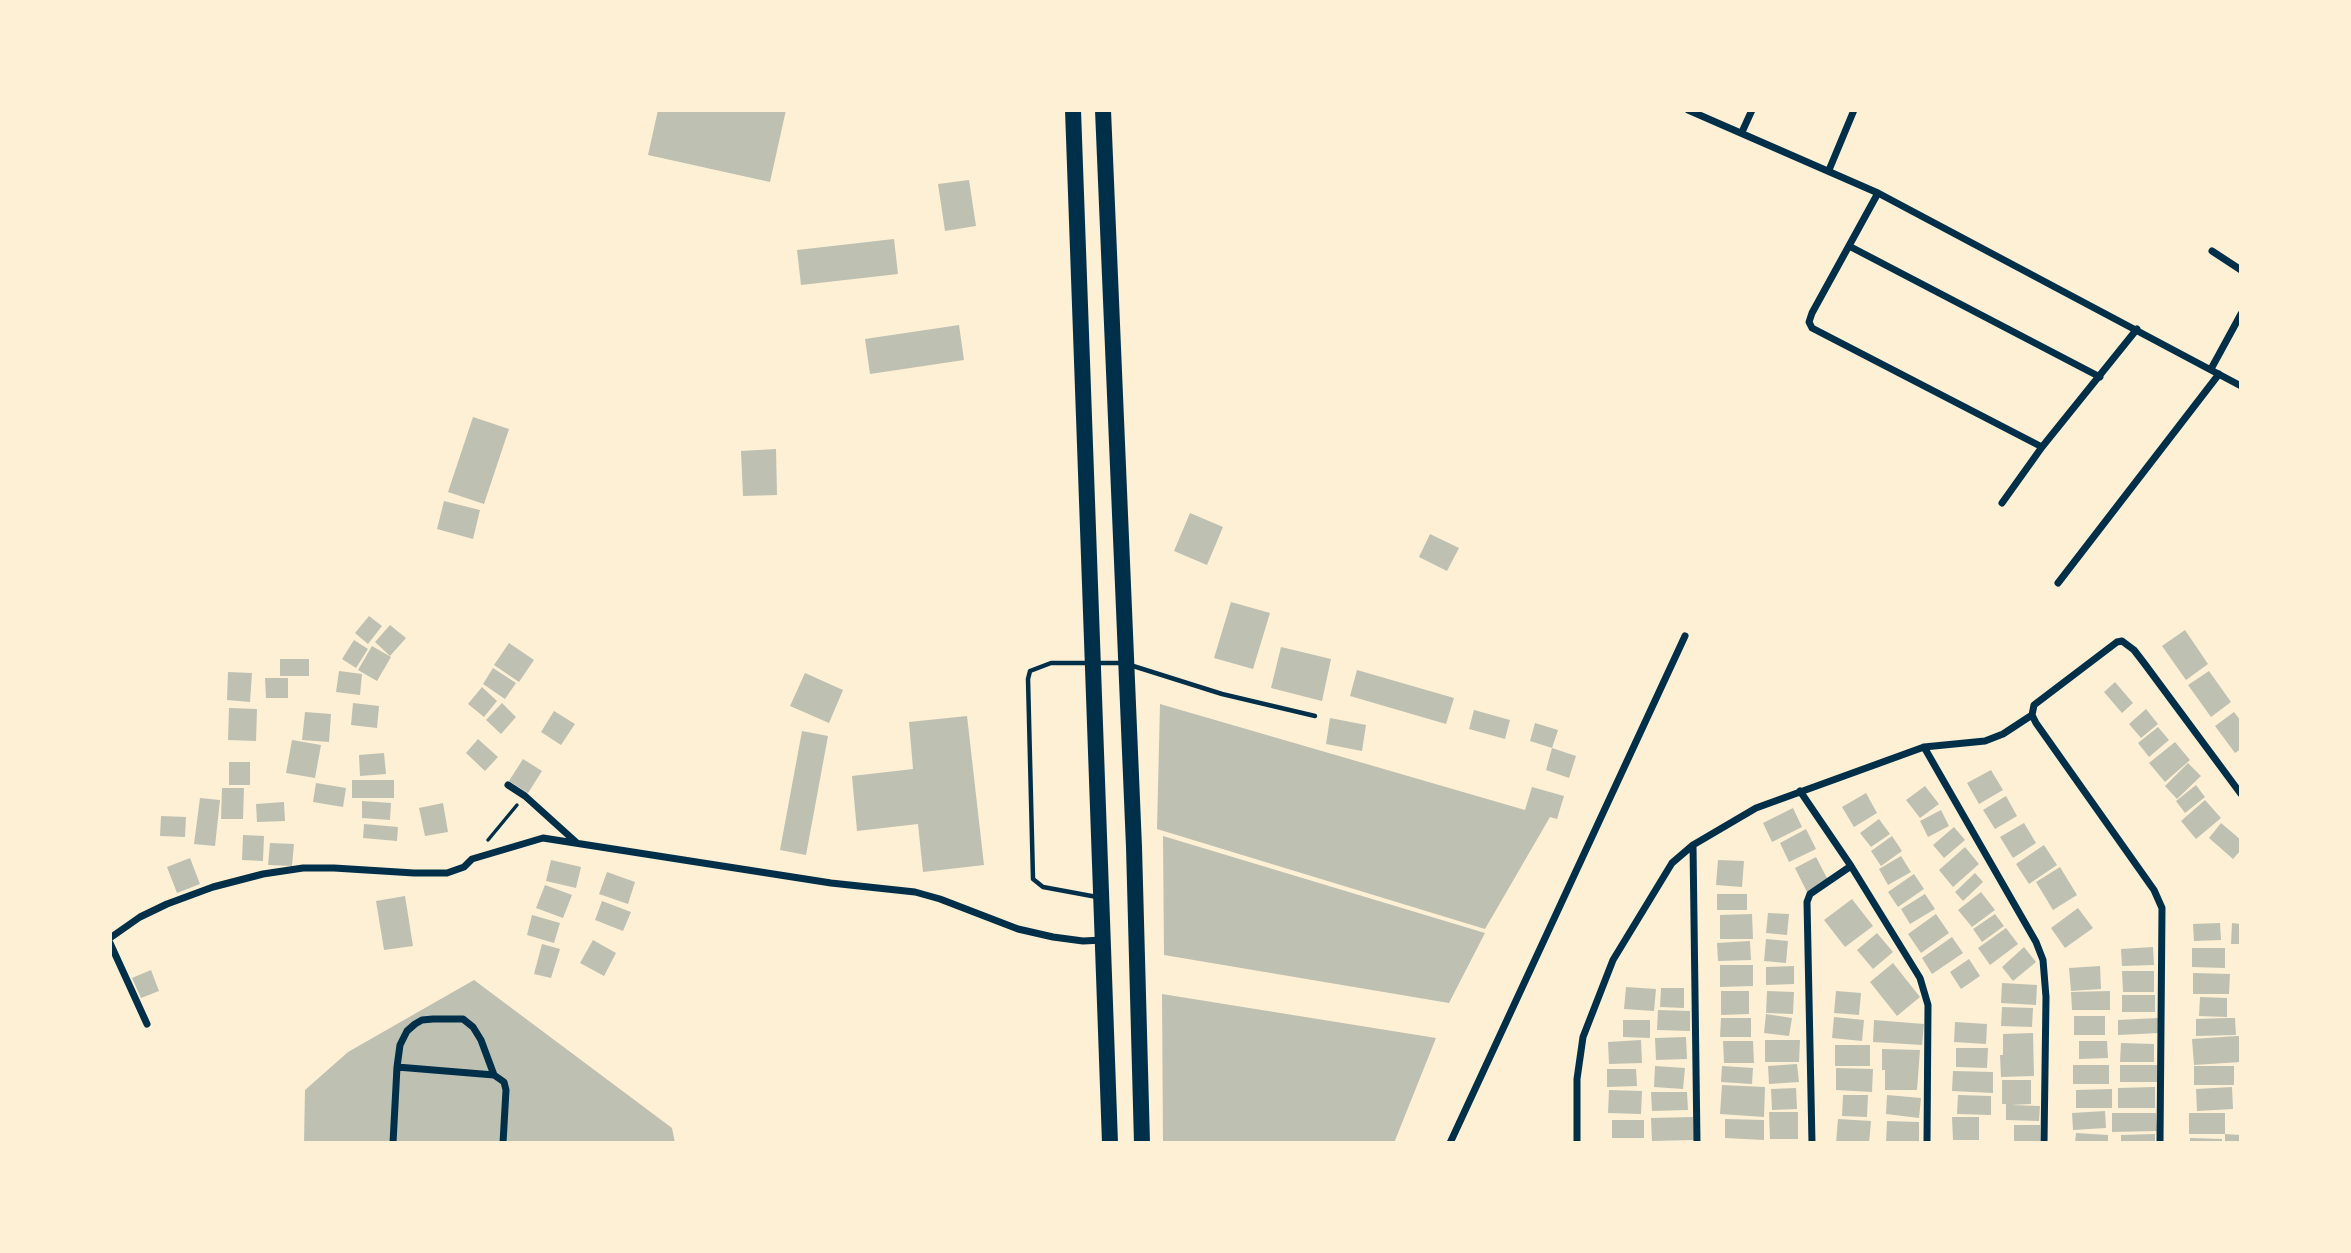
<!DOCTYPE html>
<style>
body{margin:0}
#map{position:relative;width:2351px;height:1253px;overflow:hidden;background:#fdf0d5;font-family:"PT Sans Narrow",sans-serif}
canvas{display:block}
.frame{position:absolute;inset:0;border:112px solid #fdf0d5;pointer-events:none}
</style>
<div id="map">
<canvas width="2351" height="1253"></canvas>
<div class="frame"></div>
</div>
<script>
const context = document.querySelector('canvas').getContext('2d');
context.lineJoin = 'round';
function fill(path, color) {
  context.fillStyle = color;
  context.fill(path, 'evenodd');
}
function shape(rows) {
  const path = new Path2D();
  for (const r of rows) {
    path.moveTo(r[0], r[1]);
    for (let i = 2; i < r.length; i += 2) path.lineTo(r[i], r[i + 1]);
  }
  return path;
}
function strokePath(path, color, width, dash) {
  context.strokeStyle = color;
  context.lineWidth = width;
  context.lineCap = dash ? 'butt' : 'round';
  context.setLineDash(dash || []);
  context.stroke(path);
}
fill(shape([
 [658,110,786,110,770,182,648,155],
 [969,180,976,226,945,231,938,184],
 [894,239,898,274,801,285,797,250],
 [959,325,964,360,870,374,865,339],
 [473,417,509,429,484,504,448,492],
 [776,449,777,495,743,496,741,451],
 [444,501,480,510,473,539,437,529],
 [1190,513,1223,527,1207,565,1174,551],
 [1430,534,1459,548,1447,571,1419,557],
 [1231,602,1270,613,1253,669,1214,658],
 [369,616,382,626,368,644,355,633],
 [390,625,406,638,390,656,375,642],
 [2185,630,2208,664,2186,680,2162,646],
 [354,640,368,649,356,668,342,659],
 [509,643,534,660,519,682,494,665],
 [372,646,391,657,377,681,358,670],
 [1281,647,1331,659,1322,701,1271,688],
 [280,659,309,659,309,676,280,676],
 [493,668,516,683,505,699,483,684],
 [1357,670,1454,698,1446,724,1350,696],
 [339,671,362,674,360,695,336,692],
 [2209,671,2231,702,2211,717,2188,685],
 [228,672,252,673,250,702,227,700],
 [805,673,843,690,829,723,790,706],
 [265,678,288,678,288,698,266,698],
 [2115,682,2133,703,2122,713,2104,692],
 [482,687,497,701,484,717,468,704],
 [353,703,379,706,377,728,351,725],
 [502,703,516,717,501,734,486,720],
 [1160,704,1525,810,1532,787,1564,796,1557,819,1550,817,1485,929,1157,829],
 [229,708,257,709,256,741,228,740],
 [2146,709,2158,724,2141,738,2129,724],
 [1474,710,1510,720,1505,739,1469,729],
 [554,711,575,724,561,745,541,732],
 [305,712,331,714,329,742,302,740],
 [2234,712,2241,721,2241,749,2235,753,2215,726],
 [967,716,984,865,923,872,918,824,857,831,852,776,913,769,909,722],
 [1330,718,1366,725,1362,751,1326,744],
 [1535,723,1558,730,1552,748,1530,741],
 [2158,727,2169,740,2149,757,2138,743],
 [802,731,828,736,806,855,780,850],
 [478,739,498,757,485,771,466,753],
 [292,740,321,745,315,778,286,773],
 [2175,742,2190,760,2165,782,2149,763],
 [1552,748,1576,756,1569,778,1546,770],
 [384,753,386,774,360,776,359,755],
 [523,759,542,771,528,793,509,781],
 [229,762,250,762,250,785,229,785],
 [2188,763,2201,776,2177,799,2165,786],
 [1991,770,2003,790,1979,804,1967,783],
 [352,780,394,780,394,798,352,798],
 [316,783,346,788,343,807,313,802],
 [2196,785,2205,797,2185,813,2176,801],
 [1925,786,1939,804,1920,818,1906,800],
 [222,788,244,788,243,819,221,819],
 [1866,793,1877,813,1854,827,1842,807],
 [2006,796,2017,816,1995,829,1983,810],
 [200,798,220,800,215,846,194,844],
 [2205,800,2221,818,2196,839,2181,821],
 [362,801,391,803,390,820,362,818],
 [284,802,285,821,257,822,256,804],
 [443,803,448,832,425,836,419,808],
 [1793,808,1802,827,1772,842,1763,823],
 [1941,810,1949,826,1928,837,1920,821],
 [161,816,186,817,185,837,160,836],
 [1879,819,1890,834,1871,847,1860,833],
 [2024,823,2036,843,2013,858,2000,837],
 [2221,823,2241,840,2241,850,2233,859,2209,838],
 [364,824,398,827,397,841,363,838],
 [1954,827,1965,840,1944,858,1933,845],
 [1806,829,1816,849,1789,862,1780,843],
 [243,835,264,836,263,861,242,860],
 [1163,836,1485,933,1449,1003,1164,955],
 [1892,836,1902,851,1881,866,1871,851],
 [270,843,294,844,292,866,268,865],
 [2044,845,2057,865,2029,884,2016,864],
 [1965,847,1979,864,1953,887,1939,870],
 [1901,856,1911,872,1888,885,1879,869],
 [1816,857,1828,880,1807,892,1795,868],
 [190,858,200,884,177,893,167,867],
 [551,860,581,867,576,888,546,881],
 [1718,860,1744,861,1742,887,1716,885],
 [2060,867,2077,895,2053,910,2036,882],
 [607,872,635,882,628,904,599,894],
 [1975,873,1983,882,1963,901,1955,892],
 [1914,874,1924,889,1898,907,1888,892],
 [545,885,572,895,563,918,536,908],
 [1981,892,1995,910,1972,927,1958,910],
 [1717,894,1747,894,1747,910,1717,910],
 [1925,894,1935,909,1910,924,1901,909],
 [405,896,413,946,384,950,376,901],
 [1852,899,1873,926,1845,947,1824,920],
 [602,901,631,912,623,931,595,920],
 [2078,908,2093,928,2065,948,2051,928],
 [1768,913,1789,914,1787,935,1766,933],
 [1752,914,1753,939,1720,939,1720,915],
 [1936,914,1949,933,1921,953,1908,934],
 [1995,914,2004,926,1982,942,1973,929],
 [532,915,560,923,554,943,527,935],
 [2220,923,2221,940,2194,941,2193,924],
 [2232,923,2241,924,2241,944,2231,944],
 [2006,928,2018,944,1990,965,1978,948],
 [1877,933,1893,952,1873,969,1857,950],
 [1952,937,1963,953,1932,974,1922,958],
 [1766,939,1788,941,1786,963,1764,961],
 [593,940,616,953,604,976,580,963],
 [1750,941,1751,960,1718,961,1717,943],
 [542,944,560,949,551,978,534,974],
 [2024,947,2036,962,2013,981,2002,967],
 [2153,947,2154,965,2122,966,2121,949],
 [2192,948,2225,948,2225,968,2192,967],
 [1969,959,1980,976,1961,989,1950,972],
 [1893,963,1920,997,1897,1016,1870,982],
 [1720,965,1753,965,1753,986,1720,987],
 [1794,966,1794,984,1766,985,1766,967],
 [2100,966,2101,989,2071,991,2069,968],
 [151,970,159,991,141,998,132,978],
 [2122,971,2154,971,2154,992,2123,992],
 [2193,973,2230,974,2229,994,2193,994],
 [474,980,672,1128,675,1143,304,1143,305,1090,348,1052],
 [2002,983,2037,985,2036,1005,2001,1003],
 [1626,987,1656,989,1654,1011,1624,1009],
 [1661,988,1684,988,1684,1008,1660,1007],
 [1721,991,1749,991,1749,1014,1721,1015],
 [1767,991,1794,992,1793,1014,1766,1013],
 [1836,991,1861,993,1859,1015,1834,1013],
 [2110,991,2110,1010,2072,1010,2071,992],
 [1162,994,1436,1038,1394,1143,1163,1143],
 [2122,995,2155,995,2155,1012,2122,1012],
 [2200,997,2227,998,2227,1017,2199,1016],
 [2002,1007,2033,1008,2032,1027,2001,1026],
 [1658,1010,1690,1011,1690,1031,1657,1030],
 [1766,1014,1792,1018,1789,1036,1764,1033],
 [2074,1016,2105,1016,2105,1035,2074,1035],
 [1834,1017,1864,1020,1862,1041,1832,1038],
 [1721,1018,1751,1018,1751,1037,1720,1037],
 [2158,1018,2159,1033,2118,1035,2118,1020],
 [2225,1018,2235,1018,2236,1035,2196,1036,2196,1019],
 [1623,1020,1650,1020,1650,1038,1623,1037],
 [1874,1020,1924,1024,1922,1045,1873,1042],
 [1955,1022,1987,1024,1986,1044,1954,1042],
 [2033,1033,2034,1076,2001,1077,2000,1055,2003,1055,2003,1034],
 [2237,1036,2239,1036,2241,1062,2194,1065,2192,1039],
 [1686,1037,1687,1059,1656,1060,1655,1038],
 [1641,1040,1642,1063,1609,1064,1608,1042],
 [1765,1040,1800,1040,1799,1062,1765,1062],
 [1723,1041,1753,1041,1754,1063,1724,1063],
 [2079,1041,2107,1041,2108,1058,2079,1059],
 [2121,1043,2154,1044,2154,1062,2120,1062],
 [1835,1045,1870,1045,1870,1066,1835,1066],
 [1956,1048,1988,1048,1987,1068,1956,1067],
 [1882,1049,1920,1050,1917,1090,1885,1090,1885,1070,1882,1070],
 [1797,1064,1799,1082,1769,1084,1768,1066],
 [2073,1065,2109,1065,2109,1084,2073,1084],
 [2120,1065,2159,1065,2159,1082,2120,1082],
 [1655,1066,1685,1068,1683,1089,1654,1087],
 [1722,1066,1753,1068,1752,1084,1721,1082],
 [2194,1066,2234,1066,2234,1085,2194,1085],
 [1836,1068,1873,1069,1872,1092,1836,1090],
 [1607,1069,1636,1069,1637,1086,1607,1087],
 [1953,1071,1993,1072,1993,1093,1952,1091],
 [2002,1080,2031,1080,2031,1104,2011,1105,2040,1106,2039,1121,2006,1120,2006,1104,2002,1104],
 [1722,1085,1765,1087,1764,1117,1720,1114],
 [2155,1087,2155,1108,2118,1108,2118,1088],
 [2232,1087,2233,1109,2197,1111,2196,1089],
 [1796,1088,1797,1109,1772,1110,1771,1089],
 [2112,1089,2112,1108,2076,1108,2076,1090],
 [1609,1090,1642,1091,1641,1114,1608,1113],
 [1651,1092,1687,1092,1688,1110,1652,1111],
 [1843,1095,1868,1095,1867,1117,1842,1116],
 [1887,1095,1921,1098,1919,1118,1886,1114],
 [1958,1095,1991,1096,1991,1115,1957,1114],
 [2105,1111,2106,1128,2073,1130,2072,1113],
 [1769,1112,1798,1112,1798,1139,1770,1139],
 [2112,1113,2156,1113,2157,1131,2112,1132],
 [2189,1113,2225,1113,2225,1134,2189,1134],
 [1693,1117,1694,1140,1652,1141,1651,1118],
 [1952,1117,1979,1117,1979,1140,1953,1140],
 [1725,1119,1764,1120,1764,1140,1725,1138],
 [1838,1119,1871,1121,1869,1143,1836,1143],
 [1612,1120,1644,1120,1644,1138,1612,1138],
 [1887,1121,1919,1122,1919,1143,1886,1142],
 [2014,1125,2040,1125,2040,1143,2014,1143],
 [2076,1133,2108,1135,2108,1143,2075,1143],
 [2155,1134,2155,1143,2121,1143,2121,1135],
 [2225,1134,2241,1135,2241,1143,2225,1143],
 [2190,1138,2222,1139,2222,1143,2190,1143]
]), '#bec0b2');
strokePath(shape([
 [488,840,517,805]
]), '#003049', 3.5);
strokePath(shape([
 [1130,665,1222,694,1315,716],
 [1097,897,1043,887,1033,879,1028,679,1030,671,1051,663,1122,663]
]), '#003049', 4.5);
strokePath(shape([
 [1688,110,1878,193,2241,386],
 [1742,132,1752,110],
 [1829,170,1854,110],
 [1878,193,1812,313,1809,322,1812,328,2042,447],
 [1849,246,2100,377],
 [2212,251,2241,270],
 [2211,369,2241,314],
 [2002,503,2042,447,2137,329],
 [2058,583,2219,374],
 [1924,747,1985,741,2003,734,2032,715],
 [508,785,525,796,577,843],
 [1800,791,1851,866,1920,978,1928,1005,1927,1143],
 [1693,845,1697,1143],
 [110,938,140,917,167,904,213,887,263,874,303,868,334,868,414,873,447,873,464,867,472,859,543,838,831,883,915,892,940,899,1018,929,1053,937,1083,941,1103,940],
 [110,943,147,1024],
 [397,1067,400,1045,407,1031,415,1024,422,1020,433,1019,463,1019,473,1027,481,1040,494,1075],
 [393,1143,397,1067,494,1075,504,1082,506,1090,503,1143],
 [1450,1143,1685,636],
 [1577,1143,1577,1079,1583,1037,1613,960,1672,863,1693,845,1756,808,1924,747,2036,942,2043,960,2046,997,2044,1143],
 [1812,1143,1807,902,1810,894,1851,866],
 [2160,1143,2162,908,2154,890,2036,723,2032,715,2034,705,2117,642,2122,641,2134,650,2144,663,2241,794]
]), '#003049', 7);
strokePath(shape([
 [1073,110,1110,1143],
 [1103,110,1134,847,1142,1143]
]), '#003049', 16);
</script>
